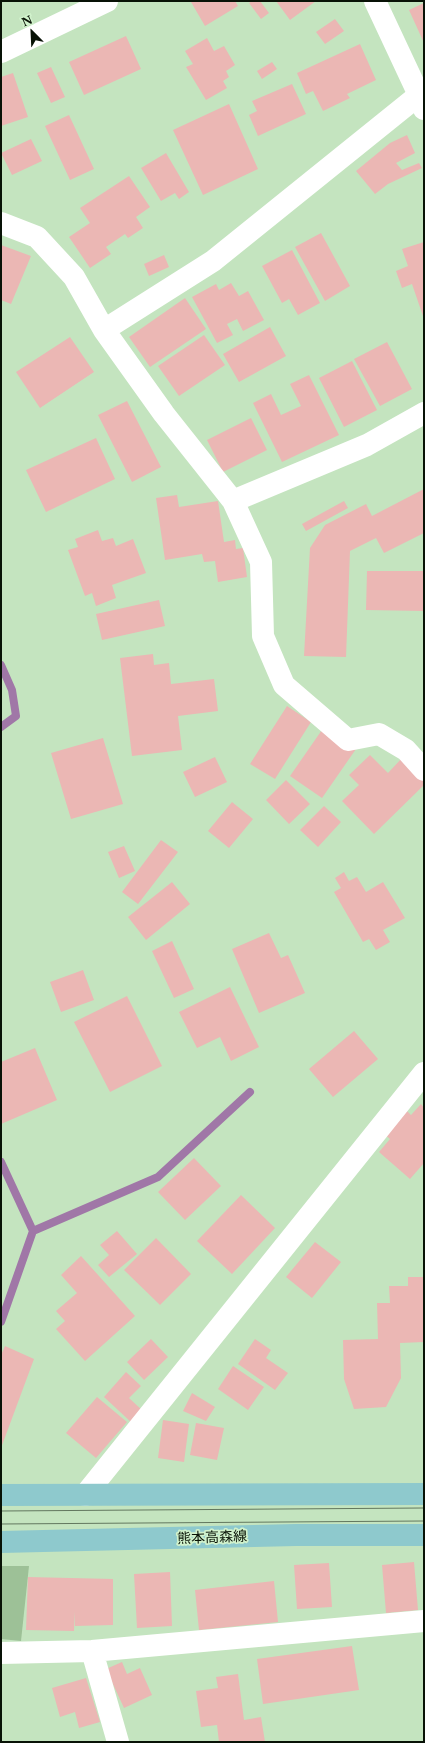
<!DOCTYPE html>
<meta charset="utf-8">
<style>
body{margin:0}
#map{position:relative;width:425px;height:1743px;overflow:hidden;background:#c4e4bf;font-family:"Libre Baskerville",serif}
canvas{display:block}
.frame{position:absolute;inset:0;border:2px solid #081206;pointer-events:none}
.north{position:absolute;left:12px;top:12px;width:40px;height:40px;-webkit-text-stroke:3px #d1f2cc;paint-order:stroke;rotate:336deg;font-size:11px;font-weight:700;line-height:16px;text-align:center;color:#081206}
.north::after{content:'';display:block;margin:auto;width:14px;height:18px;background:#081206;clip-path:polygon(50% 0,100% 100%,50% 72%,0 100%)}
</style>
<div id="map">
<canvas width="425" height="1743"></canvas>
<div class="frame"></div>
<div class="north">N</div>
</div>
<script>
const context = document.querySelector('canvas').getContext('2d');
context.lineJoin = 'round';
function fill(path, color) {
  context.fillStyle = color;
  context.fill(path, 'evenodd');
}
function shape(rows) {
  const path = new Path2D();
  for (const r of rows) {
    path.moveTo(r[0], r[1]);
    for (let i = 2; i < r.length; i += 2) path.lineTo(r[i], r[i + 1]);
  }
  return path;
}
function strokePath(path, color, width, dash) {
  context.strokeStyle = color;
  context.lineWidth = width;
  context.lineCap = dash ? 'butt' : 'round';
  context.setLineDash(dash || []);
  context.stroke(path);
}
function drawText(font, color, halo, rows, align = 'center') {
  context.font = font + ' "Libre Baskerville","Noto Sans JP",serif';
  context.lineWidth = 3.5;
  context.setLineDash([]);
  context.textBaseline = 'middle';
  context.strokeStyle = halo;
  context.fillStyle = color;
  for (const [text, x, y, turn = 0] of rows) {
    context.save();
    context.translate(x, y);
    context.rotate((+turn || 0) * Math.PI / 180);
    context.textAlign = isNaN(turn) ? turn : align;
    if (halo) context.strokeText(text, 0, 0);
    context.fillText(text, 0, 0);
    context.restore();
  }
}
fill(shape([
 [1,1566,29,1566,21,1641,1,1639]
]), '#9dc197');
strokePath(shape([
 [1,665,12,690,16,716,1,727],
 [1,1162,33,1231,1,1322],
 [33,1231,158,1177,250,1092]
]), '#a077a7', 8);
fill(shape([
 [192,1,235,1,238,6,205,26,191,2],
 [252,1,260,1,269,13,261,19,249,3],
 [276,1,316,1,290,20],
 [424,3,424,43,409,10],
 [335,19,344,31,325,44,316,32],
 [126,36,141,69,84,95,69,62],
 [207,38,214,51,224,46,235,65,226,71,229,77,223,81,227,88,206,100,186,67,193,64,185,51],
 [360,44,376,80,347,94,350,98,323,111,313,91,306,94,297,73],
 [272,62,277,69,262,79,257,71],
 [51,67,65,97,51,103,37,73],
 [13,73,28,117,1,126,1,77],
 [292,84,306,114,258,136,249,115,257,111,252,101],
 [229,104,258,169,203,195,173,130],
 [69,115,94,169,70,180,45,126],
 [407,135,415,153,396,163,402,170,419,163,422,168,388,184,375,194,356,171,390,143],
 [31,139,42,161,12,175,1,153],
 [166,153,189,192,179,199,175,193,161,201,141,168],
 [129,176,150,207,136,217,143,228,128,238,125,234,106,247,111,254,90,268,69,237,90,223,80,208],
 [321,233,350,286,325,301,295,247],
 [424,242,424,319,412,284,402,288,396,271,408,266,402,249],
 [1,245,31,256,11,304,1,300],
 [292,250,320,303,298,315,289,299,282,303,262,266],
 [164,255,169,267,149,276,144,264],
 [231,283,239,296,248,291,264,320,243,331,237,319,227,324,233,335,217,343,192,297,216,284,219,290],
 [185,298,206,329,150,367,129,337],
 [270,327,286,356,239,382,223,354],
 [204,335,225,365,179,396,158,366],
 [70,337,94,372,40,408,16,372],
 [387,342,412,389,380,406,354,359],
 [352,361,377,410,344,427,319,378],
 [309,375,339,435,282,462,253,403,271,394,281,415,301,406,290,384],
 [127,401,161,467,132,482,98,415],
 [251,418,267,450,223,472,207,440],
 [96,438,115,479,46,512,26,470],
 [424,489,424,533,384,553,376,538,350,551,346,657,304,656,310,548,325,525,366,504,372,516],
 [177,495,179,507,218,501,224,542,235,540,236,549,243,548,247,577,218,582,215,561,204,562,202,554,165,560,156,498],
 [344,501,348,508,306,531,302,524],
 [98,530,102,541,113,538,116,546,133,539,146,573,112,585,116,598,96,606,92,593,85,596,68,550,78,547,75,539],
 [367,571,424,571,424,611,366,610],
 [159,600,165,626,102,640,96,614],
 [153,654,154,665,169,663,171,684,214,679,218,711,178,716,182,750,132,756,120,658],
 [287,706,311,722,275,779,250,764],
 [324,727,356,749,322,798,290,776],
 [103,738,123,804,71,819,51,753],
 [370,755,388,773,402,758,424,780,424,785,374,834,342,801,359,785,349,775],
 [215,757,227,782,195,797,183,772],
 [286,780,310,804,289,824,266,800],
 [232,802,253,819,229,848,208,831],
 [324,806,341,822,318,847,300,830],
 [161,840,178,852,138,904,122,892],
 [124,846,135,871,119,878,108,852],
 [344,872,349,881,357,877,366,892,383,882,405,918,383,930,390,942,376,950,369,939,363,942,334,892,341,888,335,878],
 [172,882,190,904,146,940,128,917],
 [269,933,281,958,288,955,305,993,259,1013,232,949],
 [172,941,194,989,174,998,152,951],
 [83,970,94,1000,61,1012,50,982],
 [230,987,259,1047,231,1061,220,1037,197,1048,179,1012],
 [127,996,162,1066,110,1092,74,1022],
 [354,1031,378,1059,333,1097,309,1069],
 [35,1048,57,1100,1,1124,1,1062],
 [421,1104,424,1108,424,1163,410,1179,379,1152,390,1139,384,1134,406,1110,411,1115],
 [194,1158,221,1186,185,1220,158,1192],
 [241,1195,275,1228,232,1274,197,1241],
 [117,1231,137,1254,109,1277,98,1265,109,1255,100,1245],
 [156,1238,191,1274,160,1305,124,1270],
 [315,1242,341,1262,312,1298,286,1277],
 [81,1256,135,1316,85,1361,56,1329,65,1321,56,1311,77,1293,61,1275],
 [408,1277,424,1277,424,1342,400,1343,401,1378,386,1407,354,1409,344,1379,343,1340,378,1339,377,1303,390,1303,389,1286,408,1286],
 [151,1339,168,1357,144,1380,127,1362],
 [255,1339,271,1350,266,1358,288,1373,275,1390,238,1364],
 [5,1346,34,1359,1,1448,1,1355],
 [233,1366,264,1387,248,1410,218,1389],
 [126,1372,141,1386,129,1398,143,1411,132,1423,104,1397],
 [192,1393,215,1407,206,1421,183,1411],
 [97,1397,127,1422,96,1458,66,1433],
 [163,1420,189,1424,184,1462,158,1458],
 [196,1423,224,1428,217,1460,190,1455],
 [414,1562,418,1610,386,1613,382,1565],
 [329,1563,332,1607,297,1609,294,1565],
 [170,1572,172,1626,137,1628,134,1574],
 [28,1577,113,1579,113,1625,75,1626,75,1611,74,1631,26,1630],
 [274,1581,278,1622,199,1630,195,1590],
 [352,1646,359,1690,263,1704,257,1659],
 [122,1662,127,1674,140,1668,152,1695,124,1708,106,1669],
 [238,1674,244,1720,261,1717,265,1742,219,1742,217,1725,201,1727,196,1691,218,1688,216,1677],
 [86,1678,100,1722,79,1728,75,1712,60,1717,52,1688]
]), '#ebb7b4');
strokePath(shape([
 [375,1,419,95,424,109],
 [1,52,107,1],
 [1,223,37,237,74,277,104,330,164,414,233,501,261,562,263,636,284,685,348,740,379,734,406,750,424,770],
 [104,330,213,261,419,95,424,93],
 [233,501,367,445,424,413],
 [85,1495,424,1073],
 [92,1651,118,1742],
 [1,1653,92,1651,424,1621]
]), '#fff', 22);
strokePath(shape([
 [1,1495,424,1494],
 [1,1542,296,1535,424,1535]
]), '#8ec9cd', 22);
strokePath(shape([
 [1,1511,424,1508],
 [1,1524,424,1521]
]), '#62775f', 1);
drawText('14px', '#081206', '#d1f2cc', [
 ["熊本高森線",212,1538,-2]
]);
</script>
